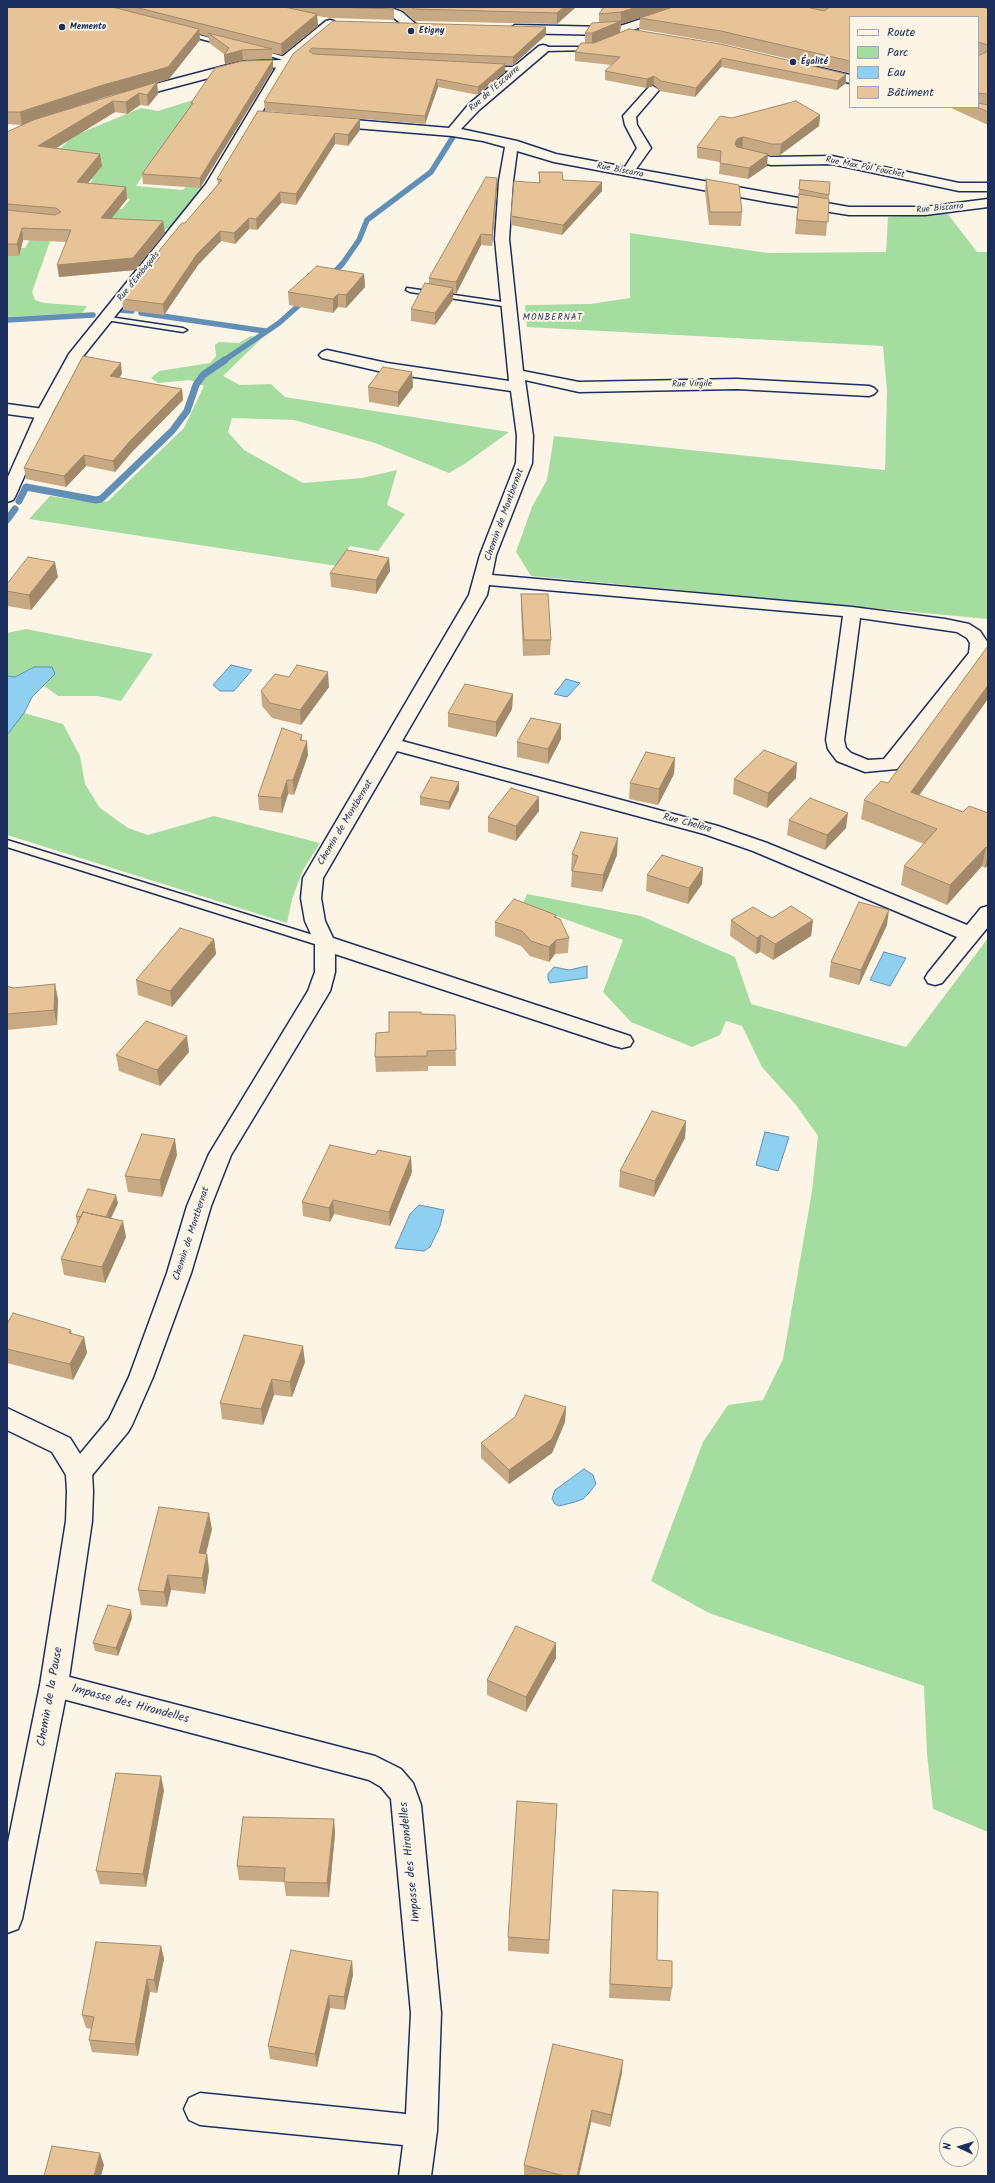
<!DOCTYPE html>
<meta charset="utf-8">
<style>
body{margin:0}
#map{position:relative;width:995px;height:2183px;overflow:hidden;background:#fcf5e5;font-family:Kalam,sans-serif}
canvas{display:block}
.frame{position:absolute;inset:0;border:8px solid #1b2f5e;pointer-events:none}
.legend{position:absolute;left:849px;top:16px;width:130px;height:92px;box-sizing:border-box;background:#fcf5e5;border:1px solid #a2a6af;margin:0;padding:5px 7px;list-style:none;font-size:12px;color:#1b2f5e}
.legend li{display:flex;align-items:center;gap:8px;height:20px}
.legend b{width:20px;border:1px solid #a2a6af}
.north{position:absolute;left:939px;top:2127px;width:40px;height:40px;box-sizing:border-box;background:#fcf5e5;border:1px solid #a2a6af;border-radius:50%;rotate:274deg;font-size:11px;font-weight:700;line-height:16px;text-align:center;color:#1b2f5e}
.north::after{content:'';display:block;margin:auto;width:14px;height:18px;background:#1b2f5e;clip-path:polygon(50% 0,100% 100%,50% 72%,0 100%)}
</style>
<div id="map">
<canvas width="995" height="2183"></canvas>
<div class="frame"></div>
<ul class="legend">
<li><b style="height:5px;background:#fcf5e5"></b>Route</li>
<li><b style="height:11px;background:#a5dda1"></b>Parc</li>
<li><b style="height:11px;background:#8fcff0"></b>Eau</li>
<li><b style="height:11px;background:#e7c498"></b>Bâtiment</li>
</ul>
<div class="north">N</div>
</div>
<script>
const context = document.querySelector('canvas').getContext('2d');
context.lineJoin = 'round';
function fill(path, color) {
  context.fillStyle = color;
  context.fill(path, 'evenodd');
}
function shape(rows) {
  const path = new Path2D();
  for (const r of rows) {
    path.moveTo(r[0], r[1]);
    for (let i = 2; i < r.length; i += 2) path.lineTo(r[i], r[i + 1]);
  }
  return path;
}
function strokePath(path, color, width, dash) {
  context.strokeStyle = color;
  context.lineWidth = width;
  context.lineCap = dash ? 'butt' : 'round';
  context.setLineDash(dash || []);
  context.stroke(path);
}
function drawText(font, color, halo, rows, align = 'center') {
  context.font = font + ' Kalam,sans-serif';
  context.lineWidth = 4;
  context.setLineDash([]);
  context.textBaseline = 'middle';
  context.strokeStyle = halo;
  context.fillStyle = color;
  for (const [text, x, y, turn = 0] of rows) {
    context.save();
    context.translate(x, y);
    context.rotate((+turn || 0) * Math.PI / 180);
    context.textAlign = isNaN(turn) ? turn : align;
    if (halo) context.strokeText(text, 0, 0);
    context.fillText(text, 0, 0);
    context.restore();
  }
}
fill(shape([
 [209,95,166,140,136,186,183,190,187,185,204,186,169,229,59,222,75,204,122,209,130,199,85,194,93,179,41,176,50,159,73,136,141,108,158,111],
 [947,213,977,252,988,252,988,619,531,576,516,552,532,507,547,480,554,436,885,470,887,391,883,346,527,327,525,305,590,304,630,298,630,233,768,253,886,252,888,217],
 [34,232,53,233,32,292,35,300,44,303,87,306,82,313,7,317,7,248,25,248],
 [251,336,262,338,223,376,240,385,271,384,285,397,509,432,466,463,449,473,375,443,294,420,232,418,228,432,244,450,303,483,362,478,397,470,387,505,405,514,378,551,350,546,337,566,29,519,50,496,98,503,108,501,184,428,204,386,190,380,158,383,151,378,159,371,210,363,216,356,215,345,219,342,239,343],
 [26,629,153,654,121,701,97,696,58,696,44,686,54,674,34,667,15,677,7,676,7,633],
 [24,713,63,724,80,756,85,784,100,808,128,828,148,835,214,816,320,843,303,870,292,899,287,923,7,835,7,735],
 [527,894,641,916,735,957,751,1004,906,1047,988,938,988,1832,933,1809,927,1754,924,1686,709,1613,651,1581,703,1442,728,1405,763,1400,783,1359,812,1191,818,1136,796,1105,762,1067,742,1026,726,1021,720,1035,692,1047,631,1022,603,992,623,940,523,904]
]), '#a5dda1');
const water = shape([
 [231,665,252,670,234,691,220,691,213,685,231,665],
 [34,667,52,667,55,674,32,697,24,713,7,735,7,676,15,677,34,667],
 [566,679,580,683,567,697,554,694,566,679],
 [884,952,906,958,890,986,870,980,884,952],
 [587,966,587,978,550,983,548,979,548,974,554,967,569,970,587,966],
 [765,1132,789,1137,778,1171,756,1165,765,1132],
 [419,1205,444,1210,440,1226,430,1247,424,1251,395,1248,410,1214,419,1205],
 [584,1469,593,1475,596,1484,588,1494,583,1499,575,1502,559,1506,555,1504,552,1499,555,1490,584,1469]
]);
fill(water, '#8fcff0');
strokePath(water, '#618fb6', 1);
strokePath(shape([
 [329,278,343,263,359,240,367,220,431,172,453,137],
 [121,310,132,311],
 [141,313,265,331],
 [7,320,93,315],
 [223,361,279,323,307,298]
]), '#618fb6', 5.5);
strokePath(shape([
 [19,501,26,487,96,500,101,499,172,431,187,411,196,385,203,375,225,360],
 [7,520,15,509]
]), '#618fb6', 7);
const lane = shape([
 [184,31,226,42,227,43,224,45,182,34,181,33,184,31],
 [592,47,595,49,594,50,543,51,540,49,543,47,592,47],
 [257,49,289,58,290,59,287,61,255,52,255,50,257,49],
 [487,67,518,67,521,69,518,71,489,70,487,69,487,67],
 [407,288,509,303,513,305,509,307,410,292,406,290,407,288],
 [103,316,183,328,187,330,183,332,106,320,102,318,103,316],
 [7,840,329,940,331,943,325,947,321,946,7,847,7,840]
]);
const street = shape([
 [372,7,389,7,402,12,418,26,412,30,408,29,394,18,372,7],
 [543,45,547,46,549,49,547,52,479,110,461,129,517,141,556,154,625,167,637,148,625,125,623,116,649,87,653,86,659,90,636,117,637,125,651,148,636,169,849,207,925,207,988,199,988,207,925,215,849,215,767,202,554,162,517,151,513,181,509,239,523,371,579,382,737,379,869,386,874,388,877,391,874,394,869,396,737,389,579,392,525,380,533,436,532,463,496,555,492,575,852,607,945,619,969,624,980,631,988,643,987,654,897,769,865,772,837,761,828,749,826,740,843,616,489,585,487,595,402,741,718,826,767,843,967,925,981,908,988,906,988,927,942,983,935,985,928,983,925,978,928,973,957,937,753,851,704,834,397,751,323,878,321,898,325,921,333,938,630,1036,633,1041,630,1046,622,1048,614,1046,335,954,335,972,330,991,231,1155,211,1206,191,1273,153,1377,132,1425,128,1432,88,1480,79,1484,70,1480,66,1473,70,1466,109,1419,129,1377,167,1273,187,1206,209,1154,308,991,315,972,315,943,305,921,301,898,303,878,469,595,480,555,516,463,517,436,511,391,387,373,322,358,319,355,322,352,327,350,387,363,509,381,495,239,499,181,505,147,483,141,452,136,330,126,324,122,330,118,449,128,469,104,539,46,543,45],
 [860,618,957,632,967,638,970,643,969,653,884,759,868,760,851,753,846,748,844,740,860,618],
 [284,60,288,61,290,64,288,67,243,69,129,99,123,95,125,92,243,61,284,60],
 [816,67,850,75,850,83,812,74,810,71,812,68,816,67],
 [742,150,771,157,832,156,959,183,988,183,988,191,959,191,832,164,771,165,737,157,735,154,737,151,742,150],
 [7,404,44,409,50,411,52,414,50,417,44,419,7,414,7,404],
 [54,1673,375,1756,401,1769,413,1783,421,1805,441,2013,437,2131,431,2176,399,2176,403,2145,200,2125,189,2120,184,2109,189,2098,200,2093,406,2114,411,2013,391,1799,381,1787,369,1780,44,1694,40,1685,44,1676,54,1673]
]);
const secondary = shape([
 [678,7,696,7,694,10,626,32,608,35,515,33,509,29,515,25,608,27,620,26,678,7],
 [330,20,334,21,336,24,334,27,292,61,217,189,84,355,52,414,15,497,13,500,7,502,7,479,36,414,69,354,206,184,283,56,326,21,330,20],
 [7,1408,70,1438,92,1473,93,1491,92,1521,68,1685,22,1919,18,1929,7,1933,7,1847,40,1685,66,1521,67,1491,66,1475,52,1452,7,1430,7,1408]
]);
strokePath(lane, '#1b2f5e', 3);
strokePath(street, '#1b2f5e', 3);
strokePath(secondary, '#1b2f5e', 3);
fill(lane, '#fcf5e5');
fill(street, '#fcf5e5');
fill(secondary, '#fcf5e5');
fill(shape([
 [7,7,391,7,394,9,394,20,330,18,317,16,318,26,282,55,272,53,272,59,243,60,225,64,224,54,209,43,209,37,199,34,200,40,169,79,157,83,158,94,148,106,140,105,127,114,115,112,56,148,102,166,88,183,126,187,127,199,112,218,163,221,165,233,135,270,59,277,67,242,23,240,19,256,7,256,7,132,28,122,22,125,7,124],
 [152,84,53,114,105,97],
 [393,7,576,7,557,24,414,21,403,11],
 [604,7,988,7,988,125,949,107,978,107,980,55,978,55,978,17,850,17,850,73,720,43,639,29,640,18,668,9,621,24,620,32,846,74,846,83,837,90,721,67,695,97,660,91,654,85,646,88,605,80,605,71,611,65,575,61,575,52,585,43,585,33,599,23,599,14],
 [333,21,546,35,513,65,505,65,505,72,478,95,438,87,425,124,265,111,264,102],
 [273,60,273,69,200,188,143,184,142,174,191,105,191,103],
 [820,115,819,126,780,155,771,156,767,155,767,166,748,179,719,174,720,162,697,158,697,147,732,118],
 [360,119,360,130,348,146,335,144,296,205,281,203,257,230,249,229,235,244,221,241,198,265,164,315,123,310,122,299,155,262,154,257,185,223,218,184,217,179],
 [539,172,563,180,602,182,602,191,562,235,511,225,511,216,539,183],
 [706,179,742,212,741,226,709,225,705,192],
 [800,180,830,182,826,236,795,234],
 [497,189,492,246,481,245,456,294,453,293,453,300,435,325,411,321,411,309,429,284,429,278],
 [364,274,365,287,346,308,338,307,333,313,289,305,288,292],
 [412,372,413,387,398,407,369,402,368,387],
 [122,374,119,378,182,389,183,400,131,453,115,472,86,466,66,487,26,479,24,468],
 [389,558,390,571,376,594,331,587,330,573],
 [58,577,31,610,7,606,7,584],
 [521,594,551,640,550,655,523,656,521,609],
 [289,677,329,687,301,725,272,718,262,706,261,691],
 [513,694,512,709,496,737,448,727,448,713],
 [561,724,561,739,548,764,517,757,517,742],
 [302,735,302,740,308,755,294,795,288,794,282,813,259,810,258,796],
 [675,758,674,774,658,805,629,799,630,783],
 [796,778,767,808,733,794,734,779],
 [459,782,459,790,449,810,420,805,420,797],
 [919,796,963,812,988,813,988,865,985,868,982,866,947,905,901,885,904,866,924,844,861,819,864,800],
 [539,797,539,811,516,841,488,832,488,817],
 [789,820,846,828,825,850,787,835],
 [572,854,617,855,602,892,571,887,572,871,571,871],
 [703,868,702,884,688,904,646,891,647,875],
 [556,915,556,917,569,938,568,953,555,954,549,962,530,956,521,946,495,936,495,922],
 [772,918,813,920,811,936,773,960,760,952,756,954,730,936,731,920],
 [887,925,859,985,829,977,831,962],
 [214,939,216,954,172,1007,138,995,136,980],
 [7,986,58,999,57,1025,7,1030],
 [421,1012,421,1014,455,1015,456,1066,428,1066,428,1071,376,1072,375,1057,389,1032],
 [189,1052,160,1086,119,1071,116,1055],
 [686,1121,685,1138,654,1197,619,1187,620,1171],
 [177,1155,162,1197,128,1192,125,1176],
 [412,1172,390,1226,334,1214,330,1222,303,1216,302,1202],
 [118,1203,111,1218,126,1237,105,1283,64,1275,61,1259,77,1224,76,1216],
 [7,1324,71,1330,72,1334,84,1337,87,1353,73,1380,7,1363],
 [305,1362,292,1397,274,1395,263,1425,222,1419,220,1403],
 [566,1407,565,1422,552,1453,509,1484,481,1458,481,1443],
 [212,1529,206,1554,207,1554,209,1570,205,1594,171,1590,167,1607,141,1605,138,1590],
 [132,1618,118,1656,95,1651,93,1643],
 [556,1643,556,1658,526,1712,487,1695,487,1680],
 [164,1790,146,1887,100,1884,96,1871],
 [334,1819,335,1834,329,1897,286,1896,284,1882,239,1880,237,1866],
 [556,1819,549,1954,508,1951,508,1937],
 [613,1890,657,1960,672,1988,670,2001,609,1998,612,1904],
 [161,1946,164,1959,157,1993,150,1992,138,2056,92,2052,89,2040,91,2029,86,2028,82,2015],
 [352,1961,353,1975,345,2010,330,2008,317,2067,270,2059,268,2046],
 [622,2073,610,2127,591,2122,579,2176,524,2176,524,2165]
]), '#c7a983');
fill(shape([
 [564,7,576,7,557,24,557,13],
 [637,7,673,7,621,24,621,12],
 [317,14,318,26,282,55,281,44],
 [621,21,620,34,592,46,592,33],
 [546,27,546,35,513,65,513,57],
 [199,29,200,40,169,79,157,83,158,94,148,106,147,95,156,83,105,97,22,125,20,112],
 [242,50,243,60,225,64,224,55],
 [722,58,721,67,695,97,696,88],
 [273,60,273,69,200,188,200,178],
 [505,64,505,72,478,95,478,87],
 [846,74,846,83,837,90,838,81],
 [654,76,654,85,646,88,647,79],
 [437,79,438,87,425,124,425,116],
 [980,92,978,104,978,93],
 [139,93,140,105,127,114,126,102],
 [113,101,115,112,40,158,38,146],
 [820,115,819,126,780,155,781,144],
 [360,119,360,130,348,146,348,135],
 [335,133,335,144,296,205,296,194],
 [743,137,742,149,736,150,735,144,737,139],
 [100,154,102,166,79,194,77,182],
 [768,154,767,166,748,179,749,168],
 [497,178,497,189,492,246,492,235],
 [602,182,602,191,562,235,563,225],
 [126,187,127,199,102,230,101,218],
 [280,192,281,203,257,230,256,219],
 [249,218,249,229,235,244,234,233],
 [163,221,165,233,135,270,59,277,57,265],
 [22,228,23,240,19,256,17,244],
 [220,231,221,241,198,265,164,315,163,304,197,254],
 [481,234,481,245,456,294,456,282],
 [154,257,160,257,156,268],
 [364,274,365,287,346,308,346,295],
 [453,288,453,300,435,325,435,313],
 [338,294,338,307,333,313,333,299],
 [121,363,122,374,111,387,110,376],
 [412,372,413,387,398,407,398,392],
 [182,389,183,400,131,453,115,472,113,461,129,442],
 [84,455,86,466,66,487,64,476],
 [389,558,390,571,376,594,376,580],
 [55,562,58,577,31,610,29,595],
 [328,672,329,687,301,725,300,710],
 [988,685,988,699,908,811,911,792],
 [513,694,512,709,496,737,496,722],
 [561,724,561,739,548,764,548,749],
 [307,741,308,755,294,795,293,780],
 [675,758,674,774,658,805,659,789],
 [797,763,796,778,767,808,768,793],
 [287,780,288,794,282,813,281,798],
 [459,782,459,790,449,810,449,802],
 [539,797,539,811,516,841,516,826],
 [848,813,846,828,825,850,827,835],
 [618,838,617,855,602,892,603,875],
 [986,847,982,866,947,905,950,885],
 [988,853,988,865,985,868],
 [703,868,702,884,688,904,689,888],
 [889,910,887,925,859,985,861,970],
 [813,920,811,936,773,960,775,944],
 [761,935,760,952,756,954,757,938],
 [214,939,216,954,172,1007,170,991],
 [556,940,555,954,549,962,549,947],
 [55,984,58,999,57,1025,54,1010],
 [187,1036,189,1052,160,1086,157,1070],
 [686,1121,685,1138,654,1197,655,1181],
 [175,1139,177,1155,162,1197,160,1180],
 [411,1157,412,1172,390,1226,389,1212],
 [116,1195,118,1203,106,1229,105,1221],
 [333,1200,334,1214,330,1222,329,1208],
 [123,1221,126,1237,105,1283,102,1267],
 [84,1337,87,1353,73,1380,70,1364],
 [303,1346,305,1362,292,1397,290,1382],
 [272,1379,274,1395,263,1425,261,1409],
 [566,1407,565,1422,552,1453,509,1484,509,1470],
 [209,1513,212,1529,202,1569,199,1553],
 [207,1554,209,1570,205,1594,202,1578],
 [168,1575,171,1590,167,1607,164,1592],
 [131,1610,132,1618,118,1656,116,1648],
 [556,1643,556,1658,526,1712,526,1697],
 [161,1776,164,1790,146,1887,143,1874],
 [334,1819,335,1834,329,1897,327,1883],
 [161,1946,164,1959,157,1993,154,1980],
 [352,1961,353,1975,345,2010,344,1997],
 [147,1979,150,1992,138,2056,135,2044],
 [329,1995,330,2008,317,2067,315,2054],
 [623,2060,622,2073,610,2127,611,2115],
 [592,2110,591,2122,579,2176,577,2176],
 [100,2153,104,2165,101,2176,94,2176]
]), '#a2896a');
const building = shape([
 [7,7,112,7,199,29,168,67,103,85,20,112,7,112,7,7],
 [135,7,284,7,317,14,281,44,135,7],
 [332,7,391,7,394,9,332,7],
 [411,7,564,7,557,13,414,9,411,7],
 [604,7,637,7,621,12,599,14,604,7],
 [673,7,806,7,824,11,830,7,983,7,988,9,988,45,978,42,978,17,850,17,850,61,721,31,640,18,673,7],
 [333,21,546,27,513,57,312,48,309,51,313,54,505,64,478,87,437,79,425,116,264,102,293,54,333,21],
 [621,21,592,33,585,33,592,23,621,21],
 [629,29,720,44,846,74,838,81,722,58,696,88,661,81,654,76,647,79,605,71,620,57,575,52,581,43,594,43,629,29],
 [208,33,272,49,242,50,224,55,229,48,208,33],
 [988,51,988,94,978,93,978,56,988,51],
 [273,60,200,178,142,174,193,103,191,103,215,68,242,61,273,60],
 [157,82,147,95,139,93,126,102,113,101,38,146,100,154,77,182,126,187,101,218,163,221,133,258,57,265,71,230,22,228,17,244,7,244,7,210,55,215,61,212,56,208,7,204,7,132,33,120,157,82],
 [796,101,820,115,781,144,772,144,743,137,737,139,735,144,737,147,768,154,749,168,720,163,721,151,697,147,720,116,732,118,796,101],
 [978,103,988,105,988,112,977,107,978,107,978,103],
 [258,111,360,119,348,135,335,133,296,194,280,192,256,219,249,218,234,233,220,231,197,254,163,304,122,299,160,257,154,257,182,223,185,223,222,180,217,179,258,111],
 [539,172,562,172,563,180,602,182,563,225,511,216,514,181,540,183,539,172],
 [486,177,497,178,492,235,481,234,456,282,429,278,486,177],
 [706,179,739,185,742,212,710,212,706,179],
 [800,180,830,182,829,195,799,189,800,180],
 [799,194,829,199,828,222,797,220,799,194],
 [317,266,364,274,346,295,338,294,333,299,288,292,317,266],
 [425,283,453,288,435,313,411,309,425,283],
 [83,356,121,363,110,376,182,389,129,442,113,461,84,455,64,476,24,468,83,356],
 [383,367,412,372,398,392,368,387,383,367],
 [347,550,389,558,376,580,330,573,347,550],
 [28,557,55,562,29,595,7,591,7,584,28,557],
 [521,594,548,594,551,640,524,640,521,594],
 [988,646,988,685,911,792,963,812,969,806,988,813,988,848,986,847,950,885,904,866,937,829,864,800,881,781,888,783,988,646],
 [297,665,328,672,300,710,270,703,261,691,275,674,289,677,297,665],
 [465,684,513,694,496,722,448,713,465,684],
 [531,718,561,724,548,749,517,742,531,718],
 [282,728,302,735,300,740,307,741,293,780,287,780,281,798,258,796,282,728],
 [764,750,797,763,768,793,734,779,764,750],
 [646,752,675,758,659,789,630,783,646,752],
 [431,777,459,782,449,802,420,797,431,777],
 [511,788,539,797,516,826,488,817,511,788],
 [810,798,848,813,827,835,789,820,810,798],
 [581,832,618,838,603,875,572,871,578,856,572,854,581,832],
 [662,855,703,868,689,888,647,875,662,855],
 [514,899,556,915,554,917,560,919,569,938,556,940,549,947,531,941,522,931,495,922,514,899],
 [859,902,889,910,861,970,831,962,859,902],
 [791,906,813,920,775,944,761,935,757,938,731,920,753,907,772,918,791,906],
 [180,928,214,939,170,991,136,980,180,928],
 [55,984,54,1010,7,1014,7,986,13,988,55,984],
 [389,1012,421,1012,421,1014,455,1015,456,1050,427,1051,427,1056,375,1057,376,1033,389,1032,389,1012],
 [146,1021,187,1036,157,1070,116,1055,146,1021],
 [652,1111,686,1121,655,1181,620,1171,652,1111],
 [142,1134,175,1139,160,1180,125,1176,142,1134],
 [330,1145,375,1155,378,1150,411,1157,389,1212,333,1200,329,1208,302,1202,330,1145],
 [88,1189,116,1195,106,1217,83,1212,81,1217,76,1216,88,1189],
 [83,1212,123,1221,102,1267,61,1259,83,1212],
 [13,1313,71,1330,69,1333,84,1337,70,1364,7,1349,7,1324,13,1313],
 [244,1335,303,1346,290,1382,272,1379,261,1409,220,1403,244,1335],
 [525,1395,566,1407,552,1439,509,1470,481,1443,515,1417,525,1395],
 [159,1507,209,1513,199,1553,207,1554,202,1578,168,1575,164,1592,138,1590,159,1507],
 [108,1605,131,1610,116,1648,93,1643,108,1605],
 [516,1626,556,1643,526,1697,487,1680,516,1626],
 [116,1773,161,1776,143,1874,96,1871,116,1773],
 [517,1801,557,1804,549,1940,508,1937,517,1801],
 [243,1817,334,1819,327,1883,284,1882,285,1868,237,1866,243,1817],
 [613,1890,658,1892,657,1960,672,1961,672,1988,610,1984,613,1890],
 [96,1942,161,1946,154,1980,147,1979,135,2044,89,2040,94,2017,82,2015,96,1942],
 [291,1950,352,1961,344,1997,329,1995,315,2054,268,2046,291,1950],
 [553,2044,623,2060,611,2115,592,2110,577,2176,564,2176,524,2165,553,2044],
 [52,2146,100,2153,94,2176,44,2176,52,2146]
]);
fill(building, '#e7c498');
strokePath(building, '#a2896a', 1);
for (const [x, y, r, color] of [
 [62,27,4,"#1b2f5e"],
 [411,31,4,"#1b2f5e"],
 [793,62,4,"#1b2f5e"]
]) {
  const dot = new Path2D();
  dot.arc(x, y, r, 0, 2 * Math.PI);
  context.fillStyle = color;
  context.fill(dot);
  strokePath(dot, '#fcf5e5', 1.5);
}
drawText('bold 9px', '#1b2f5e', '#fcf5e5', [
 ["Memento",70,27],
 ["Etigny",419,31],
 ["Égalité",801,62]
], 'left');
drawText('9px', '#1b2f5e', '#fcf5e5', [
 ["Rue de l'Escourre",495,89,-41],
 ["Rue Max Pol Fouchet",865,168,11],
 ["Rue Biscarra",620,171,11],
 ["Rue Biscarra",940,209,-5],
 ["Rue d'Embaquès",139,277,-51],
 ["Rue Virgile",692,385,-1]
]);
context.letterSpacing = '1px';
drawText('9px', '#1b2f5e', '#fcf5e5', [
 ["MONBERNAT",553,318]
]);
context.letterSpacing = '0px';
drawText('10px', '#1b2f5e', '#fcf5e5', [
 ["Chemin de Montbernat",505,515,-70],
 ["Chemin de Montbernat",346,823,-59],
 ["Rue Chelère",687,824,15],
 ["Chemin de Montbernat",192,1234,-72]
]);
drawText('12px', '#1b2f5e', '#fcf5e5', [
 ["Chemin de la Pause",51,1697,-80],
 ["Impasse des Hirondelles",130,1705,15],
 ["Impasse des Hirondelles",411,1862,-96]
]);
</script>
